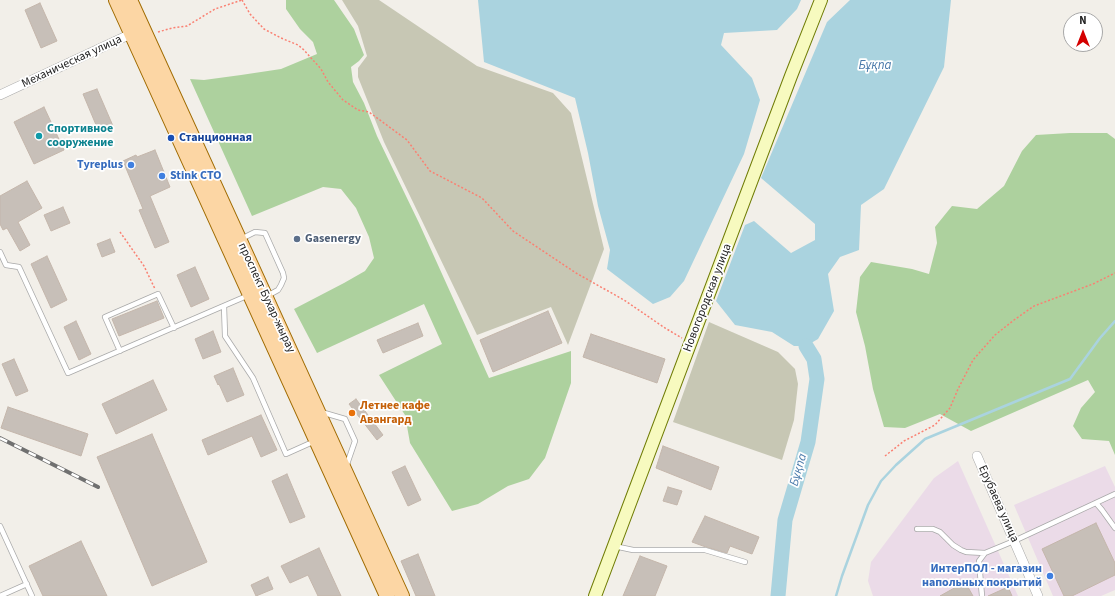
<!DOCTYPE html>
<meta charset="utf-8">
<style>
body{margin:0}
#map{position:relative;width:1115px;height:596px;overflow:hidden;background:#f2efe9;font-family:"Source Sans 3",sans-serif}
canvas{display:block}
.north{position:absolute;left:1063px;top:12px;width:40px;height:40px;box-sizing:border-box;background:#fff;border:1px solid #a7a7a7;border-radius:50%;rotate:0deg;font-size:11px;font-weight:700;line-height:16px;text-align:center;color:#222}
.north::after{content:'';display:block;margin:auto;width:14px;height:18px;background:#d40000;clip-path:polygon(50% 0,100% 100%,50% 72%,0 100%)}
</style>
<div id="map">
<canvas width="1115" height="596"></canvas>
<div class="north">N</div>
</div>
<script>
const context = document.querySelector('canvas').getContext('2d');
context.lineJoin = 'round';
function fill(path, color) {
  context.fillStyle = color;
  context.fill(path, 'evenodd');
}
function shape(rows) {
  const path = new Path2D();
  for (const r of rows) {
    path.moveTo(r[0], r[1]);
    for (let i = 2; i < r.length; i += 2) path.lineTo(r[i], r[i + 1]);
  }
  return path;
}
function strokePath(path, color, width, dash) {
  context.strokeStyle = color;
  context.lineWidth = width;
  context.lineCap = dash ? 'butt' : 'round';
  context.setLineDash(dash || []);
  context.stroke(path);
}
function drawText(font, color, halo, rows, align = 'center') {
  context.font = font + ' "Source Sans 3",sans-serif';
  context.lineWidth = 3.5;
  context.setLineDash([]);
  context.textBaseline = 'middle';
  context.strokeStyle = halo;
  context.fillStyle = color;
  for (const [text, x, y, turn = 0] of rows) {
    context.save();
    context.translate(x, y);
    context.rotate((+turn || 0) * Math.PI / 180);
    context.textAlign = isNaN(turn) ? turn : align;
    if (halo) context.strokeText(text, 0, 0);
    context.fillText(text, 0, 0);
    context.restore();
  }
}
fill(shape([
 [958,461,1018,596,873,596,868,581,871,562,934,478],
 [1105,466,1115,487,1115,590,1101,596,1053,596,1014,505]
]), '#ebdbe8');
fill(shape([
 [342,0,379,0,477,66,553,93,571,113,604,249,568,345,551,307,477,335,384,142,358,77,358,68,367,56,358,26],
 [709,322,778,352,795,369,798,384,794,420,782,460,673,422]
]), '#c7c7b4');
fill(shape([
 [286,0,334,0,354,29,364,55,359,61,351,67,353,82,364,103,377,136,419,223,489,378,571,351,571,383,545,458,529,479,508,486,478,504,452,511,410,443,405,415,379,375,442,344,424,304,317,353,294,309,344,283,365,271,374,258,369,237,356,208,341,189,323,187,252,216,190,79,204,80,241,75,281,69,317,54,313,42,300,29,286,9],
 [1070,133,1107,133,1115,139,1115,455,1109,441,1082,439,1073,426,1081,408,1095,392,1088,380,971,431,940,414,905,428,884,427,873,389,865,346,856,312,860,277,871,262,912,269,929,274,937,243,935,227,952,206,977,209,1004,186,1022,151,1036,135]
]), '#add19e');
fill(shape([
 [478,0,801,0,797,9,777,30,724,33,721,45,752,78,760,100,744,154,684,281,670,297,653,304,607,269,610,250,598,206,588,153,575,98,484,62],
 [850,0,951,0,944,67,884,189,861,205,859,250,840,257,828,274,834,311,818,339,806,346,794,346,772,332,735,325,716,301,745,225,754,221,791,253,815,240,815,224,761,178,827,22]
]), '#aad3df');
strokePath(shape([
 [836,596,842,576,868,505,881,481,896,465,925,439,1070,379,1100,338,1115,321]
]), '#aad3df', 2.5);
strokePath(shape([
 [778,596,785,520,808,442,817,379,814,359,806,346]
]), '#aad3df', 15);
const building = shape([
 [40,3,57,41,41,48,25,10,40,3],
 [97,89,113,126,99,132,83,94,97,89],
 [44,107,64,150,34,164,14,122,44,107],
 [155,150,170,187,150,196,169,242,155,248,139,210,143,209,123,161,136,155,137,157,155,150],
 [27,181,42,208,18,222,30,245,20,251,7,228,3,230,0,224,0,196,27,181],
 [63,207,70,223,51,231,44,215,63,207],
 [110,239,115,252,102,257,97,244,110,239],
 [47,256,67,300,51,308,31,264,47,256],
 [195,267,209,299,191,307,177,275,195,267],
 [157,301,164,318,119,336,112,319,157,301],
 [548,311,562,343,493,372,480,340,548,311],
 [76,321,91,354,79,360,64,327,76,321],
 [418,323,423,336,383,353,377,340,418,323],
 [213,331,221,352,203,359,195,339,213,331],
 [591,334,665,359,657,383,583,357,591,334],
 [14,359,28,391,16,396,2,364,14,359],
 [233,368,244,395,227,402,219,384,218,385,214,376,233,368],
 [153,380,167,410,116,434,102,404,153,380],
 [356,399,383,435,377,440,349,404,356,399],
 [8,407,88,434,81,456,1,428,8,407],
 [261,415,277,450,261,457,252,436,208,455,202,440,261,415],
 [152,434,207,562,152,586,97,457,152,434],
 [663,446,719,467,711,490,656,468,663,446],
 [405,466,421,500,408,506,392,472,405,466],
 [287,474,305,517,290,523,272,481,287,474],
 [668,487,682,491,677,505,663,501,668,487],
 [705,516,759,537,752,554,730,546,727,553,703,546,692,542,705,516],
 [1096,523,1115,563,1115,575,1072,596,1064,596,1042,549,1096,523],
 [81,541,107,596,43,596,29,566,81,541],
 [319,548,341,596,318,596,308,575,290,583,281,566,319,548],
 [418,554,435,596,416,596,401,561,418,554],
 [640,556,667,566,655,596,623,596,640,556],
 [268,577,273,589,256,596,251,585,268,577],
 [965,582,973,596,940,596,965,582],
 [1008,587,1012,596,988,596,1008,587]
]);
fill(building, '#c7bfb8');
strokePath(building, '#c4b6ab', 1);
const lane = shape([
 [241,239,255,232,265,233,283,273,284,278,281,285,278,290,267,296],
 [0,252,6,265,19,267,68,373,249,295],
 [224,306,225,336,253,378,286,454,315,441],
 [120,351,105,317,158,294,174,328],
 [321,412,345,419,355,441,346,467],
 [1096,503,1102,510,1115,528],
 [0,526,32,596],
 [917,529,933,529,940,532,953,545,961,550,966,552,985,553],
 [614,546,633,550,705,550,745,562],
 [0,596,27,584],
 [982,596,979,561,985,553,1014,541,1115,494]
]);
const street = shape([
 [0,95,135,32],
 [977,456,1038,596]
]);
const secondary = shape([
 [595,596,791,76,821,0]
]);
const primary = shape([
 [116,0,387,596],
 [130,0,402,596]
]);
strokePath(lane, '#a9a9a9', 6);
strokePath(street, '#a9a9a9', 10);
strokePath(secondary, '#707d05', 14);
strokePath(primary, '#a06b00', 16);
strokePath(shape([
 [242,0,250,14,264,29,281,38,298,45,304,50,321,69,328,82,343,100,358,110,369,112,407,140,430,171,482,198,513,231,576,273,624,300,665,328,682,338],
 [158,32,172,28,187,26,215,9,242,0],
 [120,232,144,266,155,289],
 [885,456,904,441,935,425,950,408,958,389,973,360,995,335,1014,320,1034,306,1093,284,1115,273]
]), '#fa8072', 1.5, [2, 2]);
strokePath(lane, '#fff', 4.5);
strokePath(street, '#fff', 9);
strokePath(secondary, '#f7fabf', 12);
strokePath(primary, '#fcd6a4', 14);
const rail = shape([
 [0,438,98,487]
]);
strokePath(rail, '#707070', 4);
strokePath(rail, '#fff', 2.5, [8]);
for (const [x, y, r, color] of [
 [39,136,4,"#0f9aa8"],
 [171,138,4,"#1a4fb4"],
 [131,165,4,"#3f7fe0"],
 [162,176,4,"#3f7fe0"],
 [297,239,4,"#5c6f8a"],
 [352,413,4,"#e8710a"],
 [1050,576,4,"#3f7fe0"]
]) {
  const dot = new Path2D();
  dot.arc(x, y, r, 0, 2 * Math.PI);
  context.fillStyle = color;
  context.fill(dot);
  strokePath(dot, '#fff', 1.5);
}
drawText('12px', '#222', '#fff', [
 ["Механическая улица",72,62,-25],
 ["проспект Бухар-жырау",266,298,65],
 ["Новогородская улица",708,298,-69],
 ["Ерубаева улица",998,504,66]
]);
drawText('bold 12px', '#0d838f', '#fff', [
 ["Спортивное",47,129],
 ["сооружение",47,143]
], 'left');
drawText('bold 12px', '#164399', '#fff', [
 ["Станционная",179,138]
], 'left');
drawText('bold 12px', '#366cbe', '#fff', [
 ["Tyreplus",123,165],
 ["Stink СТО",170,176,"left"],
 ["ИнтерПОЛ - магазин",1042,569],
 ["напольных покрытий",1042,583]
], 'right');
drawText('bold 12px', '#4e5e75', '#fff', [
 ["Gasenergy",305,239]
], 'left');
drawText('bold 12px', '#c56008', '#fff', [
 ["Летнее кафе",360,406],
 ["Авангард",360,420]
], 'left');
drawText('italic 13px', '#4a7aab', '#fff', [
 ["Бұқпа",875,66],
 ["Бұқпа",799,470,-74]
]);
</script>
